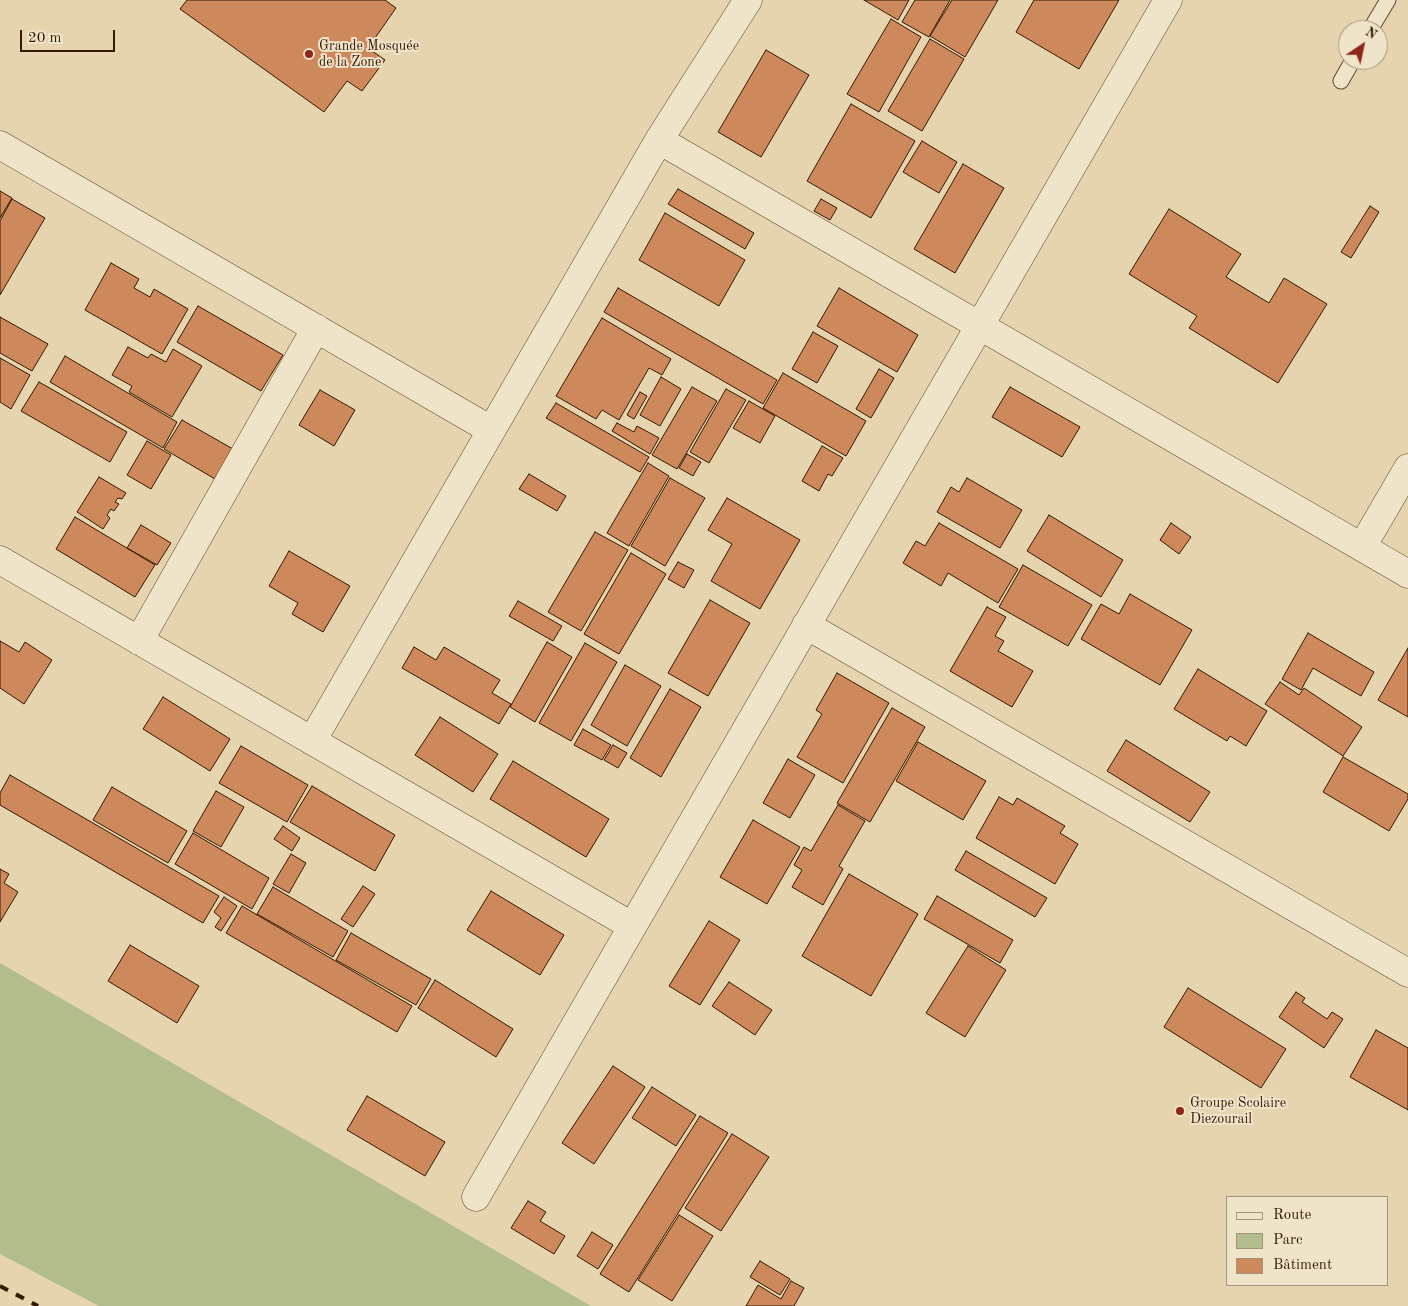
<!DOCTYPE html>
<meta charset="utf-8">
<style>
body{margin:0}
#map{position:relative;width:1408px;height:1306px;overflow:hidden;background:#e6d4ae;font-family:"Old Standard TT",serif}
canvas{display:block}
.legend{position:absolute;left:1226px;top:1196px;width:162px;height:90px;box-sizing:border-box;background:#efe3ca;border:1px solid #a49279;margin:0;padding:6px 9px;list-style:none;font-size:15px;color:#341900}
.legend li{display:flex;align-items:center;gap:10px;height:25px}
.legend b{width:25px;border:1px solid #a49279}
.north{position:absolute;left:1338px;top:20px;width:50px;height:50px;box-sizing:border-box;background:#efe3ca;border:1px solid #a49279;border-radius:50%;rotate:34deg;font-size:14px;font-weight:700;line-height:20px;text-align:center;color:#341900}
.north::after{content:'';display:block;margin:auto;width:18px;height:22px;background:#8f2418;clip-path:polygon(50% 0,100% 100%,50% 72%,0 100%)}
.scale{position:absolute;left:20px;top:30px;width:95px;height:22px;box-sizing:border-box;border:2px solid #341900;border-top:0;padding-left:6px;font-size:15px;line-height:18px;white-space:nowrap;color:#341900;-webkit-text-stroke:4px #efe3ca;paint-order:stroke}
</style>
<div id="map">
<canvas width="1408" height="1306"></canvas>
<ul class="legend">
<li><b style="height:6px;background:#efe3ca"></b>Route</li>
<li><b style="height:14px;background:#b3bd8c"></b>Parc</li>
<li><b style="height:14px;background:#cd895c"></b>Bâtiment</li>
</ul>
<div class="north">N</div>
<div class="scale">20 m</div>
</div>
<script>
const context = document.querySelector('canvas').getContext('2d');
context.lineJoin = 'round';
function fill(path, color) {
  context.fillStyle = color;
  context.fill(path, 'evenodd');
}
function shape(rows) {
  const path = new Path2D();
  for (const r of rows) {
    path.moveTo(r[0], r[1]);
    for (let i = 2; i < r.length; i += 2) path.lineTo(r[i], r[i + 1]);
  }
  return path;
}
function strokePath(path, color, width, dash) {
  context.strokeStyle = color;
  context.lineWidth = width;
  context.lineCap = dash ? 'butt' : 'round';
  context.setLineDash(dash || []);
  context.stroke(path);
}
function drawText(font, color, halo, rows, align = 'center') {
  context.font = font + ' "Old Standard TT",serif';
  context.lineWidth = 4;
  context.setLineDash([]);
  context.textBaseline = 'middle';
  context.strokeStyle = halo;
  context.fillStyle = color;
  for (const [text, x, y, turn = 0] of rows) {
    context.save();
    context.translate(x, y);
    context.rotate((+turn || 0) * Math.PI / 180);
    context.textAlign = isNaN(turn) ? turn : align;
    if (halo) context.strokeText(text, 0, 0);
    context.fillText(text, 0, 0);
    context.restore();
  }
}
fill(shape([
 [0,963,591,1306,99,1306,0,1254]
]), '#b3bd8c');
const building = shape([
 [187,0,385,0,396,8,368,48,385,60,362,91,347,81,324,112,180,9,187,0],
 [864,0,909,0,898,20,864,0],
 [915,0,950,0,929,37,902,22,915,0],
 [952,0,998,0,965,57,930,36,952,0],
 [1034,0,1119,0,1079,69,1016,32,1034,0],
 [891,19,921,37,879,112,847,94,891,19],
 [930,39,964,59,922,131,888,111,930,39],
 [766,50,809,75,761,157,718,132,766,50],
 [851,104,915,141,871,218,807,181,851,104],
 [922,141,957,162,939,193,903,172,922,141],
 [963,164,1004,188,955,273,914,249,963,164],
 [678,189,754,233,745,249,668,204,678,189],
 [0,191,12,198,0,218,0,191],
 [12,199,45,218,0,295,0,221,12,199],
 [821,199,837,208,830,220,814,211,821,199],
 [1370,206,1379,212,1351,258,1341,252,1370,206],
 [1169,209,1241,254,1226,277,1269,303,1284,278,1327,304,1278,383,1189,328,1197,316,1129,274,1169,209],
 [665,213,745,260,719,306,639,260,665,213],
 [111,263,139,279,134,288,150,297,154,289,188,309,162,354,85,310,111,263],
 [618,288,777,380,763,404,604,312,618,288],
 [839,288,918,335,897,372,817,326,839,288],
 [198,306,283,355,261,391,177,342,198,306],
 [0,317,48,344,32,371,0,353,0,317],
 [602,318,671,359,662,375,649,368,619,420,602,410,596,419,556,396,602,318],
 [813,332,838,346,817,383,792,369,813,332],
 [128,347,148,358,151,354,166,362,173,349,202,366,172,417,129,392,132,386,112,375,128,347],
 [65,356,177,422,163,448,50,382,65,356],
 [0,358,30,375,11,409,0,402,0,358],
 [879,369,894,378,871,418,856,409,879,369],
 [783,373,866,421,846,456,763,408,783,373],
 [661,377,681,389,660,426,640,415,661,377],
 [39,382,127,432,110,462,21,411,39,382],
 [692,387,717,401,677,469,652,455,692,387],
 [1010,387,1080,427,1062,457,992,417,1010,387],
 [726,389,746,400,709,463,690,452,726,389],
 [320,390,355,410,334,446,299,425,320,390],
 [640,392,647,396,634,419,627,415,640,392],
 [749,401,775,416,760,443,733,428,749,401],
 [556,403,649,457,640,472,546,418,556,403],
 [182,420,233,449,215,479,164,449,182,420],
 [617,423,634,432,637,426,659,438,650,454,612,431,617,423],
 [147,441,171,455,151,489,127,475,147,441],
 [822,446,843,458,832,476,828,474,819,491,802,481,822,446],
 [687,454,701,462,693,476,679,468,687,454],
 [648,463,669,476,629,546,607,533,648,463],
 [529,474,566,496,557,511,519,489,529,474],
 [99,477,126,493,122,499,118,498,115,502,119,504,114,511,111,509,107,515,110,518,103,529,77,512,99,477],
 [670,478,705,498,665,566,631,546,670,478],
 [967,478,1022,510,1000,548,937,512,951,487,959,492,967,478],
 [727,498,800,540,760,609,711,581,732,544,708,530,727,498],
 [1049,515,1123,560,1101,597,1027,551,1049,515],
 [75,517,155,565,135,597,56,549,75,517],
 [939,523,1018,569,998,603,948,573,941,586,903,563,916,541,925,546,939,523],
 [1171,523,1191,537,1179,554,1160,540,1171,523],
 [141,525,171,543,157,565,127,548,141,525],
 [595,532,628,550,581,631,548,612,595,532],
 [289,551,350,586,323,632,292,614,298,603,269,586,289,551],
 [631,553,666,574,619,654,584,634,631,553],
 [678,562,694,570,684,588,668,579,678,562],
 [1023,565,1092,605,1068,646,999,607,1023,565],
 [1130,594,1192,630,1160,685,1081,639,1101,604,1119,614,1130,594],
 [710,600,750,623,708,696,668,673,710,600],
 [518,601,562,626,553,641,509,616,518,601],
 [987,607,1006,617,995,636,1004,641,998,651,1033,671,1012,707,950,671,987,607],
 [1308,633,1374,672,1361,696,1313,668,1301,690,1282,679,1308,633],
 [0,641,19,652,25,642,52,660,24,704,0,688,0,641],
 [547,642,572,657,535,722,510,707,547,642],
 [585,643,617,662,571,741,539,723,585,643],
 [414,647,436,660,444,647,500,680,492,693,511,704,499,724,402,668,414,647],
 [1408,648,1408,717,1378,700,1408,648],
 [625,665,661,686,627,746,591,725,625,665],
 [1198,669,1267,711,1246,746,1230,736,1227,741,1174,709,1198,669],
 [837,673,889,703,843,783,797,757,822,714,816,710,837,673],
 [1280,682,1299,695,1304,688,1362,727,1343,756,1265,704,1280,682],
 [670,689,701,707,661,777,630,758,670,689],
 [163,697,230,739,210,771,143,729,163,697],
 [892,708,925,727,870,822,837,803,892,708],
 [440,717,498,754,473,792,415,755,440,717],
 [583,729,611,745,602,760,574,745,583,729],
 [1126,740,1210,792,1190,822,1107,771,1126,740],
 [918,742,986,781,963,820,896,781,918,742],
 [613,745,627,753,618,768,604,760,613,745],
 [241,746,308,785,287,822,219,783,241,746],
 [1343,757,1408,794,1408,799,1389,831,1323,792,1343,757],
 [788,759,815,775,790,818,763,803,788,759],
 [513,761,609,819,586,857,490,799,513,761],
 [10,775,219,896,203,923,0,805,0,793,10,775],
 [312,786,395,835,375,871,290,822,312,786],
 [112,787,187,831,168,863,93,820,112,787],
 [216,791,244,807,221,847,193,831,216,791],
 [999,797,1013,805,1017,798,1065,826,1060,833,1078,844,1055,884,976,838,999,797],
 [838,805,865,821,839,866,843,869,823,905,792,887,802,870,794,865,804,847,811,851,838,805],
 [753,820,800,847,767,904,720,877,753,820],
 [283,826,300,838,292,851,274,839,283,826],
 [193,833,269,878,252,909,175,864,193,833],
 [966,851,1047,898,1035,917,955,870,966,851],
 [291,854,306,863,289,893,273,884,291,854],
 [0,869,9,874,4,883,18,892,0,922,0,869],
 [849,874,918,914,871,996,802,956,849,874],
 [363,886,375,894,353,927,341,919,363,886],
 [273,887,348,931,333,957,257,914,273,887],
 [491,891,564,935,540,975,467,930,491,891],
 [937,896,1013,940,1000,963,924,919,937,896],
 [224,897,237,906,221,931,215,927,221,918,214,912,224,897],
 [242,906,412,1006,397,1032,226,933,242,906],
 [709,921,740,940,700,1005,669,986,709,921],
 [351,933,431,979,416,1005,336,960,351,933],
 [130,945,199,986,177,1023,108,981,130,945],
 [968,946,1006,970,965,1037,926,1013,968,946],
 [435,980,513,1029,496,1057,418,1008,435,980],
 [729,982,772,1010,755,1035,712,1006,729,982],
 [1188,988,1286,1049,1261,1088,1164,1027,1188,988],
 [1296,992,1305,998,1302,1002,1327,1019,1332,1012,1343,1019,1324,1048,1279,1017,1296,992],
 [1376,1030,1408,1048,1408,1110,1350,1077,1376,1030],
 [613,1066,645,1087,594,1164,562,1143,613,1066],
 [652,1087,696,1115,676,1146,632,1118,652,1087],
 [367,1096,445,1142,425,1176,347,1130,367,1096],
 [700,1116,728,1133,629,1292,600,1274,700,1116],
 [732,1134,769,1157,721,1231,685,1208,732,1134],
 [528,1201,546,1212,540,1221,565,1236,554,1254,511,1228,528,1201],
 [679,1215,713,1236,672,1301,638,1280,679,1215],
 [592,1232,613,1245,598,1269,577,1256,592,1232],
 [760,1261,790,1279,780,1295,750,1277,760,1261],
 [791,1281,804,1288,794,1306,746,1306,758,1285,781,1299,791,1281]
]);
fill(building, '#cd895c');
strokePath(building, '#341900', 1);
const lane = shape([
 [1370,30,1388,0],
 [1341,81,1353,60]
]);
const street = shape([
 [659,140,1408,574],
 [0,145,491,430],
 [1362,547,1408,468],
 [0,560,632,926],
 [806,625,1408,973],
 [139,641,316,328],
 [312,741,659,140,748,0],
 [476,1197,1168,0]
]);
strokePath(lane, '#60482c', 17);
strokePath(street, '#60482c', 29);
strokePath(lane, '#efe3ca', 15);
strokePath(street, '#efe3ca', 28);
strokePath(shape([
 [0,1286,38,1306]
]), '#341900', 4, [9, 9]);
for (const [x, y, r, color] of [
 [309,54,5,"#8f2418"],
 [1180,1111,5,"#8f2418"]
]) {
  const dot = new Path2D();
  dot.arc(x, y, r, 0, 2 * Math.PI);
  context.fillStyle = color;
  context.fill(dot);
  strokePath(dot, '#efe3ca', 2);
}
drawText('14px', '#341900', '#efe3ca', [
 ["Grande Mosquée",319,46],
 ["de la Zone",319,62],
 ["Groupe Scolaire",1190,1103],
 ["Diezourail",1190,1119]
], 'left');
</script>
